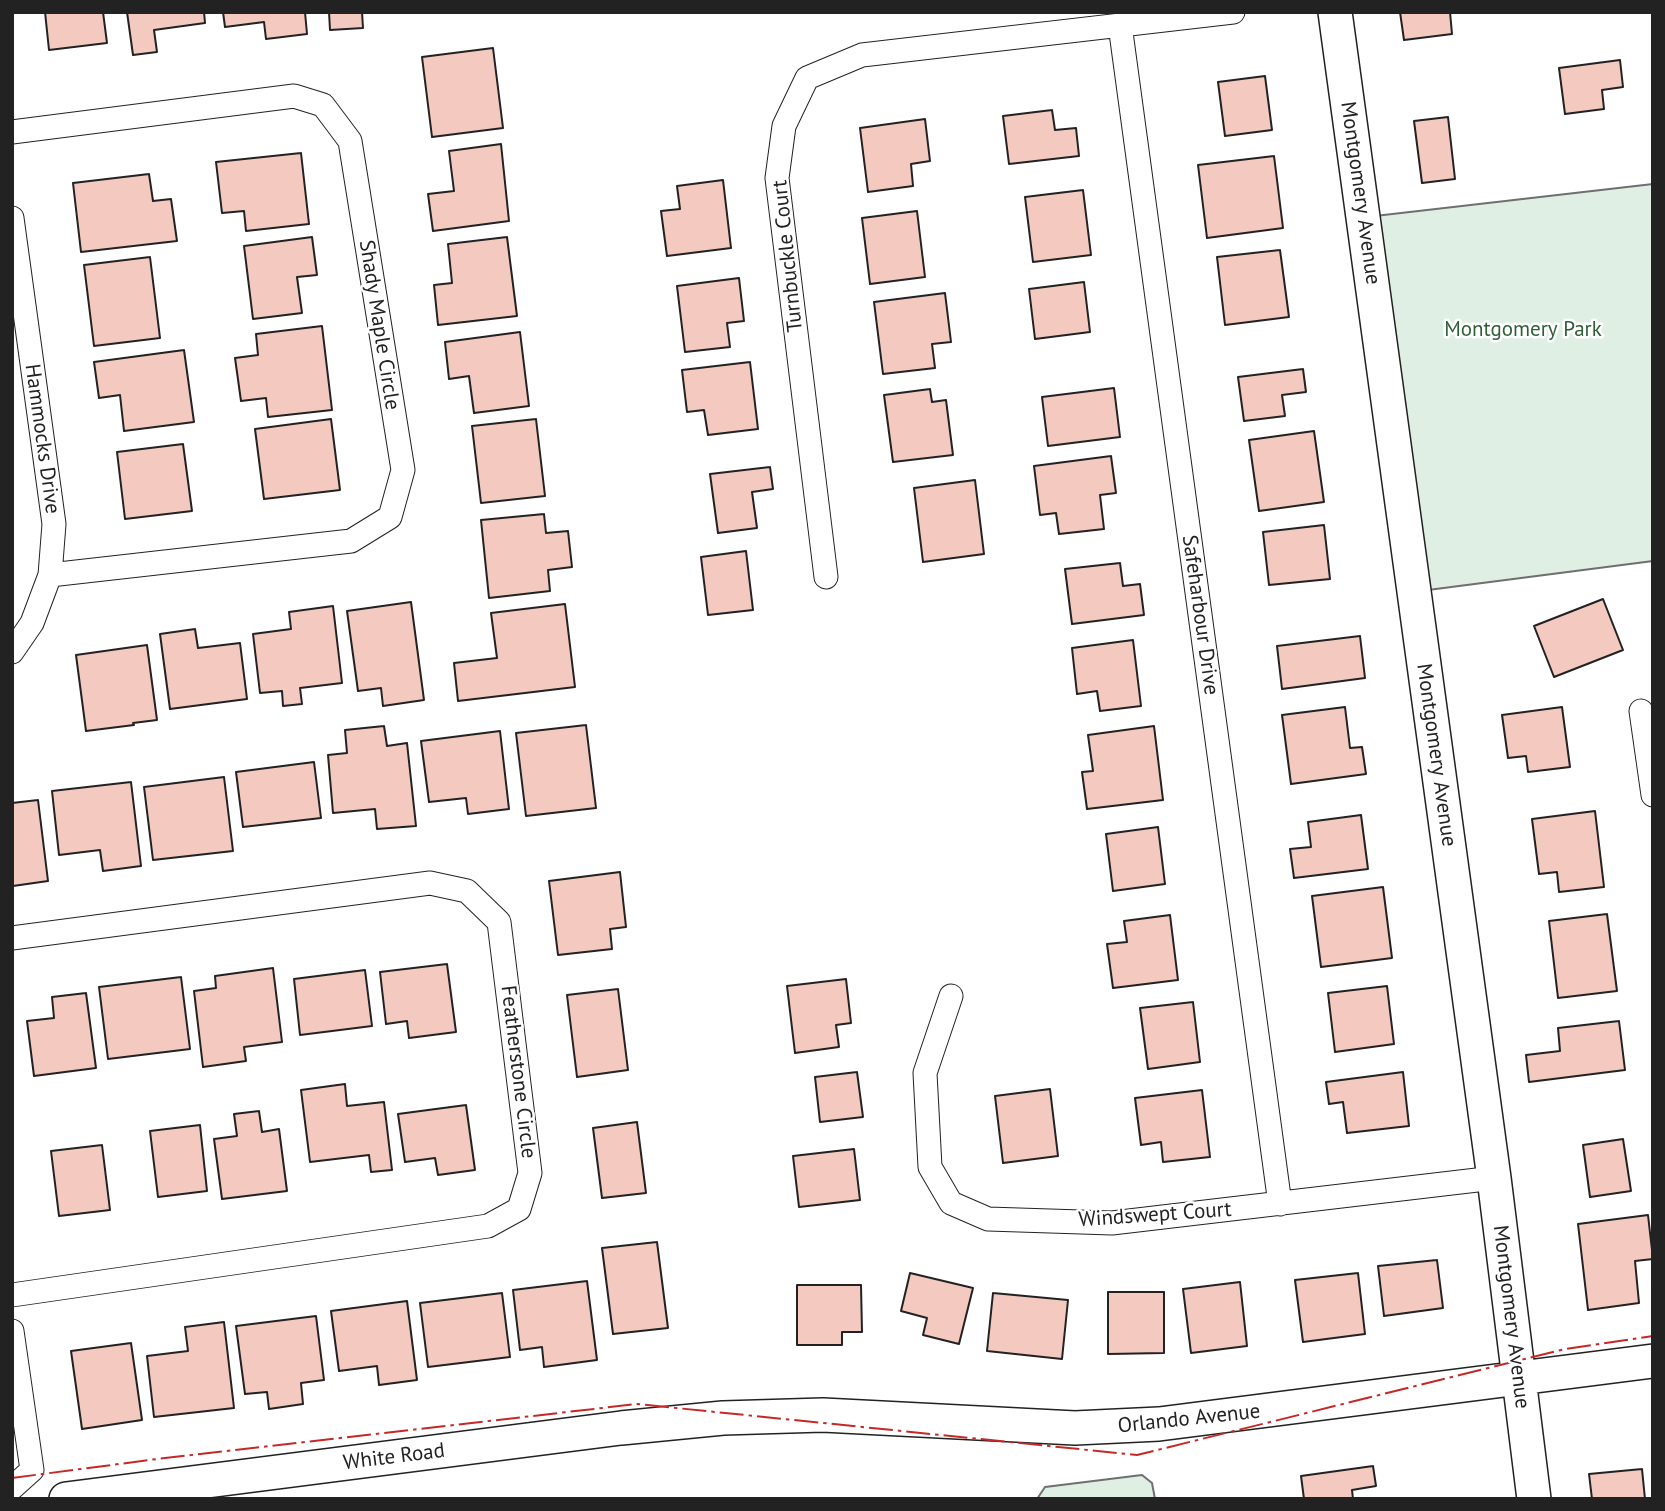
<!DOCTYPE html>
<style>
body{margin:0}
#map{position:relative;width:1665px;height:1511px;overflow:hidden;background:#fff;font-family:"PT Sans",sans-serif}
canvas{display:block}
.frame{position:absolute;inset:0;border:14px solid #222;pointer-events:none}
</style>
<div id="map">
<canvas width="1665" height="1511"></canvas>
<div class="frame"></div>
</div>
<script>
const context = document.querySelector('canvas').getContext('2d');
context.lineJoin = 'round';
function fill(path, color) {
  context.fillStyle = color;
  context.fill(path, 'evenodd');
}
function shape(rows) {
  const path = new Path2D();
  for (const r of rows) {
    path.moveTo(r[0], r[1]);
    for (let i = 2; i < r.length; i += 2) path.lineTo(r[i], r[i + 1]);
  }
  return path;
}
function strokePath(path, color, width, dash) {
  context.strokeStyle = color;
  context.lineWidth = width;
  context.lineCap = dash ? 'butt' : 'round';
  context.setLineDash(dash || []);
  context.stroke(path);
}
function drawText(font, color, halo, rows, align = 'center') {
  context.font = font + ' "PT Sans",sans-serif';
  context.lineWidth = 5;
  context.setLineDash([]);
  context.textBaseline = 'middle';
  context.strokeStyle = halo;
  context.fillStyle = color;
  for (const [text, x, y, turn = 0] of rows) {
    context.save();
    context.translate(x, y);
    context.rotate((+turn || 0) * Math.PI / 180);
    context.textAlign = isNaN(turn) ? turn : align;
    if (halo) context.strokeText(text, 0, 0);
    context.fillText(text, 0, 0);
    context.restore();
  }
}
const green = shape([
 [1653,184,1653,561,1428,590,1375,216,1653,184],
 [1142,1475,1152,1483,1155,1499,1037,1499,1045,1487,1142,1475]
]);
fill(green, '#e0efe3');
strokePath(green, '#6f6f6f', 2);
const building = shape([
 [45,12,103,12,107,43,49,50,45,12],
 [127,12,204,12,205,23,154,30,157,52,133,55,127,12],
 [223,12,305,12,307,34,266,39,264,22,225,27,223,12],
 [329,12,362,12,363,28,330,30,329,12],
 [1400,12,1450,12,1452,34,1404,40,1400,12],
 [493,48,503,128,432,137,422,57,493,48],
 [1620,60,1623,87,1602,90,1604,109,1565,114,1559,68,1620,60],
 [1265,76,1272,130,1225,136,1218,82,1265,76],
 [1052,110,1055,130,1076,128,1079,156,1009,164,1003,116,1052,110],
 [1448,117,1455,179,1422,183,1414,121,1448,117],
 [925,119,930,161,911,164,913,186,868,192,860,128,925,119],
 [501,144,509,221,433,231,428,194,454,191,449,151,501,144],
 [301,153,309,224,246,231,244,211,222,213,216,162,301,153],
 [1274,156,1283,228,1207,238,1198,165,1274,156],
 [149,174,153,201,171,199,177,241,81,252,73,183,149,174],
 [723,180,731,248,667,256,661,211,680,209,677,186,723,180],
 [1083,190,1091,255,1033,262,1025,197,1083,190],
 [917,211,925,277,870,284,862,218,917,211],
 [312,237,317,275,297,277,302,313,253,319,244,246,312,237],
 [507,237,517,316,438,325,434,285,452,283,448,244,507,237],
 [1280,250,1289,317,1225,325,1217,257,1280,250],
 [150,257,160,338,94,346,84,265,150,257],
 [739,278,744,321,727,323,730,347,685,352,677,286,739,278],
 [1084,282,1090,332,1035,339,1029,289,1084,282],
 [945,293,951,342,932,344,935,368,883,374,874,302,945,293],
 [322,326,332,410,268,417,266,398,241,401,235,358,258,355,256,334,322,326],
 [520,332,529,406,474,413,469,376,449,379,445,342,520,332],
 [184,350,194,422,124,431,120,395,99,398,94,362,184,350],
 [750,362,758,429,708,435,704,410,687,412,682,370,750,362],
 [1303,369,1306,392,1282,395,1285,416,1244,421,1238,377,1303,369],
 [1114,388,1120,437,1048,446,1042,397,1114,388],
 [930,389,932,402,946,400,953,455,893,462,884,395,930,389],
 [331,419,340,490,264,499,255,429,331,419],
 [536,419,545,496,481,503,472,426,536,419],
 [1314,431,1324,502,1259,511,1249,440,1314,431],
 [183,444,192,511,125,519,117,452,183,444],
 [1111,456,1116,493,1100,495,1104,529,1059,534,1056,513,1040,515,1034,466,1111,456],
 [770,467,773,489,752,492,757,528,718,533,710,474,770,467],
 [975,480,984,554,923,562,914,488,975,480],
 [544,514,546,533,568,531,572,567,548,570,550,591,489,598,481,520,544,514],
 [1324,525,1330,579,1269,585,1263,532,1324,525],
 [746,551,753,610,708,615,701,557,746,551],
 [1120,563,1123,586,1140,584,1144,615,1072,624,1065,569,1120,563],
 [1603,599,1623,650,1554,677,1534,626,1603,599],
 [411,602,424,700,383,706,381,688,358,691,347,611,411,602],
 [565,604,575,687,458,701,454,663,497,658,491,613,565,604],
 [333,606,342,683,300,688,302,704,283,706,282,691,260,693,253,634,291,629,289,612,333,606],
 [195,629,198,648,240,643,247,699,170,709,160,634,195,629],
 [1360,636,1365,678,1282,689,1277,646,1360,636],
 [1133,640,1141,706,1100,711,1097,691,1077,694,1072,648,1133,640],
 [147,645,157,720,133,723,134,725,86,731,76,655,147,645],
 [1345,707,1350,748,1362,747,1366,774,1291,784,1282,715,1345,707],
 [1562,707,1570,767,1528,772,1526,756,1508,758,1502,715,1562,707],
 [586,725,596,808,526,816,516,733,586,725],
 [384,726,387,746,407,743,416,826,377,829,375,809,333,813,328,755,347,753,345,730,384,726],
 [1154,726,1163,800,1087,809,1082,772,1093,771,1088,735,1154,726],
 [500,731,509,809,468,814,466,798,429,802,421,741,500,731],
 [314,762,321,818,243,827,236,772,314,762],
 [224,777,233,851,153,860,144,787,224,777],
 [131,782,141,866,103,871,100,850,59,855,52,791,131,782],
 [38,800,48,881,13,886,12,803,38,800],
 [1595,811,1604,887,1559,892,1557,872,1539,874,1532,819,1595,811],
 [1361,815,1368,869,1294,878,1290,849,1311,847,1308,822,1361,815],
 [1158,827,1165,884,1113,891,1106,834,1158,827],
 [620,872,626,927,610,929,612,949,558,955,549,881,620,872],
 [1383,887,1392,958,1321,967,1312,896,1383,887],
 [1607,914,1617,991,1558,998,1549,921,1607,914],
 [1170,915,1178,980,1113,988,1107,944,1127,942,1124,921,1170,915],
 [447,964,456,1032,409,1038,407,1021,386,1024,380,972,447,964],
 [273,968,282,1042,244,1047,246,1061,203,1067,194,991,216,988,215,976,273,968],
 [365,970,372,1026,300,1035,294,979,365,970],
 [181,977,190,1049,108,1059,99,987,181,977],
 [846,979,851,1023,836,1025,839,1047,795,1053,787,986,846,979],
 [1387,986,1394,1044,1335,1052,1328,993,1387,986],
 [618,989,628,1070,577,1077,567,995,618,989],
 [86,993,96,1068,34,1076,27,1021,54,1018,52,997,86,993],
 [1193,1002,1200,1062,1148,1069,1140,1008,1193,1002],
 [1619,1021,1625,1070,1529,1082,1526,1055,1560,1051,1558,1028,1619,1021],
 [857,1072,863,1117,820,1122,815,1077,857,1072],
 [1403,1072,1409,1126,1347,1133,1343,1102,1329,1104,1326,1082,1403,1072],
 [345,1084,347,1106,384,1102,392,1170,371,1172,369,1155,310,1162,301,1090,345,1084],
 [1050,1089,1058,1156,1003,1163,995,1096,1050,1089],
 [1202,1090,1210,1157,1163,1162,1161,1142,1141,1145,1135,1098,1202,1090],
 [466,1105,475,1170,438,1175,435,1158,405,1162,398,1114,466,1105],
 [259,1111,262,1132,279,1129,287,1191,222,1199,214,1139,237,1136,234,1114,259,1111],
 [637,1122,646,1193,602,1198,593,1128,637,1122],
 [200,1125,207,1191,158,1197,150,1131,200,1125],
 [1623,1139,1631,1191,1590,1197,1583,1145,1623,1139],
 [102,1145,110,1210,59,1216,51,1151,102,1145],
 [854,1149,860,1200,799,1207,793,1156,854,1149],
 [1648,1215,1653,1259,1635,1261,1639,1303,1588,1310,1578,1224,1648,1215],
 [657,1242,668,1328,613,1334,602,1248,657,1242],
 [1437,1260,1443,1308,1384,1316,1378,1266,1437,1260],
 [910,1273,973,1288,959,1344,923,1335,927,1318,901,1311,910,1273],
 [1358,1273,1365,1334,1303,1342,1295,1280,1358,1273],
 [587,1281,597,1360,544,1367,542,1347,520,1350,513,1290,587,1281],
 [1240,1282,1247,1346,1191,1353,1183,1289,1240,1282],
 [797,1285,861,1285,862,1332,842,1332,842,1345,797,1345,797,1285],
 [1108,1292,1164,1292,1164,1353,1108,1354,1108,1292],
 [502,1293,510,1357,428,1367,420,1303,502,1293],
 [993,1293,1068,1300,1062,1359,987,1351,993,1293],
 [407,1301,417,1380,379,1385,377,1366,339,1371,331,1311,407,1301],
 [316,1316,324,1380,301,1383,303,1404,269,1409,267,1392,245,1394,236,1326,316,1316],
 [224,1322,234,1408,154,1417,147,1356,188,1351,185,1327,224,1322],
 [131,1343,142,1420,82,1429,71,1351,131,1343],
 [1373,1466,1376,1486,1352,1490,1353,1499,1304,1499,1301,1476,1373,1466],
 [1642,1469,1645,1499,1592,1499,1589,1474,1642,1469]
]);
fill(building, '#f3c9c0');
strokePath(building, '#222', 2);
const street = shape([
 [1120,25,1280,1204],
 [12,132,294,96,323,105,350,141,403,470,390,517,351,541,50,575],
 [12,218,54,524,50,575,32,623,12,652],
 [826,577,777,178,784,126,807,78,862,55,1233,12],
 [1641,711,1653,795],
 [12,938,430,883,467,891,499,922,530,1173,519,1209,488,1226,12,1295],
 [951,996,925,1073,930,1167,951,1203,988,1219,1112,1223,1494,1178],
 [12,1331,32,1470,12,1488]
]);
const secondary = shape([
 [1335,12,1494,1178,1534,1499],
 [66,1499,621,1428,723,1418,823,1415,1075,1428,1159,1424,1653,1361]
]);
strokePath(street, '#222', 25);
strokePath(secondary, '#222', 36);
strokePath(street, '#fff', 23);
strokePath(secondary, '#fff', 33);
strokePath(shape([
 [12,1478,157,1459,637,1404,1137,1455,1565,1349,1653,1336]
]), '#c62828', 2, [24, 5, 3.5, 5]);
drawText('21px', '#222', '#fff', [
 ["Montgomery Avenue",1360,193,82],
 ["Turnbuckle Court",788,256,-96],
 ["Shady Maple Circle",379,325,81],
 ["Hammocks Drive",42,439,82],
 ["Safeharbour Drive",1200,615,82],
 ["Montgomery Avenue",1436,755,82],
 ["Featherstone Circle",518,1072,83],
 ["Windswept Court",1155,1215,-4],
 ["Montgomery Avenue",1511,1317,83],
 ["Orlando Avenue",1189,1419,-6],
 ["White Road",394,1457,-7]
]);
drawText('21px', '#2f5e38', '#fff', [
 ["Montgomery Park",1523,330]
]);
</script>
